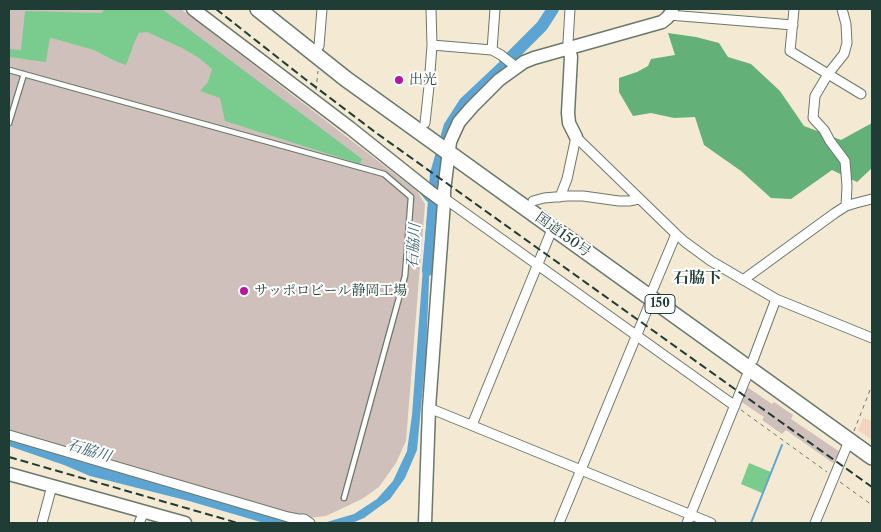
<!DOCTYPE html>
<meta charset="utf-8">
<style>
body{margin:0}
#map{position:relative;width:881px;height:532px;overflow:hidden;background:#f4e9d2;font-family:"Libre Caslon Text",serif}
canvas{display:block}
.frame{position:absolute;inset:0;border:10px solid #1f3d34;pointer-events:none}
</style>
<div id="map">
<canvas width="881" height="532"></canvas>
<div class="frame"></div>
</div>
<script>
const context = document.querySelector('canvas').getContext('2d');
context.lineJoin = 'round';
function fill(path, color) {
  context.fillStyle = color;
  context.fill(path, 'evenodd');
}
function shape(rows) {
  const path = new Path2D();
  for (const r of rows) {
    path.moveTo(r[0], r[1]);
    for (let i = 2; i < r.length; i += 2) path.lineTo(r[i], r[i + 1]);
  }
  return path;
}
function strokePath(path, color, width, dash) {
  context.strokeStyle = color;
  context.lineWidth = width;
  context.lineCap = dash ? 'butt' : 'round';
  context.setLineDash(dash || []);
  context.stroke(path);
}
function drawText(font, color, halo, rows, align = 'center') {
  context.font = font + ' "Libre Caslon Text","Noto Serif JP",serif';
  context.lineWidth = 4;
  context.setLineDash([]);
  context.textBaseline = 'middle';
  context.strokeStyle = halo;
  context.fillStyle = color;
  for (const [text, x, y, turn = 0] of rows) {
    context.save();
    context.translate(x, y);
    context.rotate((+turn || 0) * Math.PI / 180);
    context.textAlign = isNaN(turn) ? turn : align;
    if (halo) context.strokeText(text, 0, 0);
    context.fillText(text, 0, 0);
    context.restore();
  }
}
fill(shape([
 [863,418,872,421,872,440,858,430]
]), '#f4d3c0');
fill(shape([
 [9,9,181,9,417,191,425,204,406,441,396,463,379,487,362,499,326,516,309,518,288,514,9,432],
 [747,387,772,404,774,402,793,415,791,419,840,452,833,463,786,430,782,434,762,420,764,417,740,401]
]), '#d0c0bc');
fill(shape([
 [104,9,162,9,362,159,360,164,225,121,220,98,200,91,208,82,212,69,199,58,182,48,147,32,139,33,135,41,126,65,115,61,94,50,55,39,50,38,46,62,9,57,9,49,21,50,25,11,102,13],
 [749,463,771,472,762,493,741,484]
]), '#7acc8e');
fill(shape([
 [668,33,696,37,719,43,728,57,751,64,780,91,804,126,841,140,872,123,872,168,857,182,832,170,791,199,771,198,741,171,704,145,695,117,674,118,651,113,633,116,619,92,619,78,637,72,648,66,651,59,675,55]
]), '#63b079');
fill(shape([
 [511,51,520,52,518,55,477,92,452,123,432,207,426,354,417,450,405,478,390,499,364,518,352,523,315,523,327,522,354,514,377,499,393,481,407,451,412,415,430,173,444,124,460,99],
 [9,438,135,476,296,523,264,523,189,501,90,476,64,465,9,446]
]), '#5ca5d3');
strokePath(shape([
 [421,193,427,200,433,206],
 [751,523,782,445]
]), '#5ca5d3', 2);
strokePath(shape([
 [505,63,542,26,553,9],
 [428,270,436,185]
]), '#5ca5d3', 12);
const lane = shape([
 [9,70,384,174,411,197,405,276,344,498],
 [9,123,24,74]
]);
const street = shape([
 [794,9,790,51,861,94],
 [842,9,846,24,847,43,844,54,828,74,815,96,813,118,824,130,830,141,845,161,847,186,846,206],
 [669,15,793,25],
 [432,45,492,50,501,55,516,67],
 [319,46,322,9],
 [569,49,568,42,570,9],
 [492,50,495,9],
 [425,123,429,86,432,45,431,9],
 [576,137,676,234,685,242,711,261,776,299,872,338],
 [560,197,567,179,576,137],
 [444,198,735,406],
 [533,201,544,198,567,196,583,196,619,201,629,201,639,199],
 [743,280,835,213,846,206,856,203,872,199],
 [653,289,676,234],
 [753,360,776,299],
 [429,408,711,523],
 [472,425,553,227],
 [9,435,288,517,298,519,304,519,310,523],
 [42,523,52,486],
 [139,523,144,512],
 [559,523,652,298],
 [687,523,750,368],
 [815,523,849,441]
]);
const secondary = shape([
 [193,9,350,128,429,191,444,202],
 [569,49,571,57,568,113,569,123,576,137],
 [9,474,185,523],
 [425,523,429,408,444,202,444,191,450,142,453,135,459,122,472,107,499,80,524,62,534,58,662,22,667,18,671,13,672,9]
]);
const highway = shape([
 [258,9,346,79,872,457]
]);
strokePath(lane, '#6a796b', 7);
strokePath(street, '#6a796b', 11);
strokePath(secondary, '#6a796b', 15);
strokePath(highway, '#6a796b', 18);
strokePath(shape([
 [316,90,318,71],
 [741,410,827,472],
 [854,431,872,385],
 [840,482,872,505]
]), '#6a796b', 1, [4, 4]);
strokePath(lane, '#fff', 4.5);
strokePath(street, '#fff', 9);
strokePath(secondary, '#fff', 12);
strokePath(highway, '#fff', 15);
strokePath(shape([
 [216,9,305,79,375,132,872,487],
 [9,457,238,523]
]), '#1f3d34', 2, [8, 4]);
for (const [x, y, r, color] of [
 [399,80,5,"#b5179e"],
 [244,291,5,"#b5179e"]
]) {
  const dot = new Path2D();
  dot.arc(x, y, r, 0, 2 * Math.PI);
  context.fillStyle = color;
  context.fill(dot);
  strokePath(dot, '#fff', 2);
}
for (const [x, y, w] of [
 [660,304,30]
]) {
  const box = new Path2D();
  box.roundRect(x - w / 2, y - 9.5, w, 19, 4);
  context.fillStyle = '#fff';
  context.fill(box);
  strokePath(box, '#1f3d34', 1);
}
drawText('bold 12px', '#1f3d34', null, [
 ["150",660,304]
]);
drawText('14px', '#1f3d34', '#fff', [
 ["出光",409,80],
 ["サッポロビール静岡工場",254,291]
], 'left');
drawText('14px', '#1f3d34', '#fff', [
 ["国道150号",563,235,36]
]);
drawText('italic 15px', '#34616c', '#fff', [
 ["石脇川",414,246,-86],
 ["石脇川",89,451,17]
]);
drawText('bold 16px', '#1f3d34', '#fff', [
 ["石脇下",697,278]
]);
</script>
